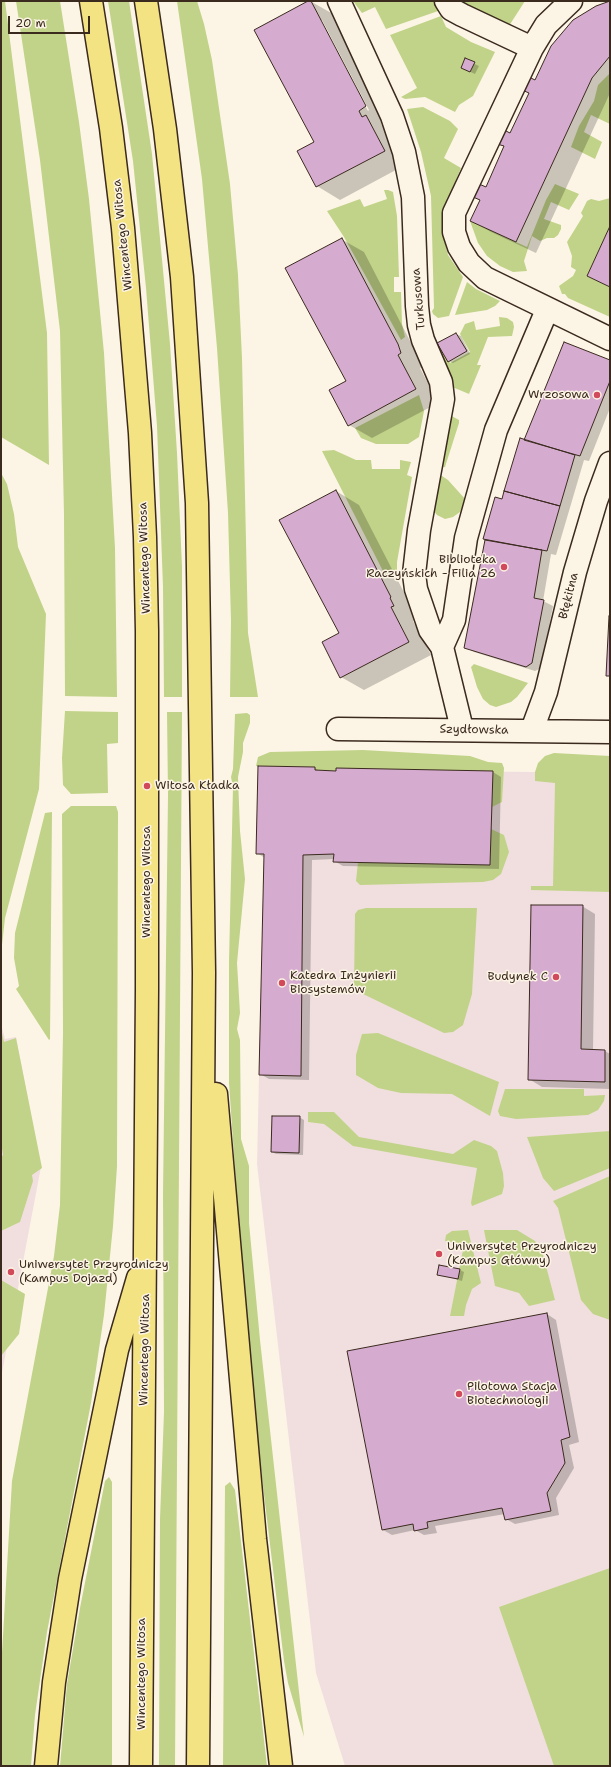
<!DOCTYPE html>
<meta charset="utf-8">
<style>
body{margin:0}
#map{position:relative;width:611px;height:1767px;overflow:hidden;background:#fcf5e5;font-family:"Shantell Sans",sans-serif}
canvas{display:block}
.frame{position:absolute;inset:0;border:2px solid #3b2a1e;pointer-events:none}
.scale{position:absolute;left:8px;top:16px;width:82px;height:18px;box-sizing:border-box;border:2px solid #3b2a1e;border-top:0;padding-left:5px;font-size:12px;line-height:14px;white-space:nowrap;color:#3b2a1e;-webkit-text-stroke:3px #fcf5e5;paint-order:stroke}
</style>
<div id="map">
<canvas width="611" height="1767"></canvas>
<div class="frame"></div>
<div class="scale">20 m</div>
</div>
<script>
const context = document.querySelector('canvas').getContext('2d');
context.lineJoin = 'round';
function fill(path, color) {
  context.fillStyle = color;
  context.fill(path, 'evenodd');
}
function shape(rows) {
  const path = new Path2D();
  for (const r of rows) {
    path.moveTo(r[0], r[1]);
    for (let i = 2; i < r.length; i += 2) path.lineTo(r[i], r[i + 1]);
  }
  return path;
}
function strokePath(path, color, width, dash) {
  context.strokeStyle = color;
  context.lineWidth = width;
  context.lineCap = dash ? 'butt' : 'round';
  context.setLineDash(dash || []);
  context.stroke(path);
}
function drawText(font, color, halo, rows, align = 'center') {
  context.font = font + ' "Shantell Sans",sans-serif';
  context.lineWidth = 3;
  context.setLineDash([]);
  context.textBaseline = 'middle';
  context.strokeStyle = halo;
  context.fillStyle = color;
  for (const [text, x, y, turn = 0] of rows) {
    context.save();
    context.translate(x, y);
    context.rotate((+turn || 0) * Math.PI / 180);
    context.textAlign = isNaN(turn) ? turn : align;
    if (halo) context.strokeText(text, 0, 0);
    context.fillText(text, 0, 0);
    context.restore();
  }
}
fill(shape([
 [610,756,610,1766,345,1766,316,1673,257,1164,264,854,256,854,258,766,315,767,315,770,535,772,589,774],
 [1,1024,5,1039,16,1037,41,1167,1,1378]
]), '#f1dfdf');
fill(shape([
 [1,1,5,1,47,333,49,465,1,437],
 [16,1,60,1,79,122,89,199,104,353,115,548,117,697,65,696,64,515,60,331,40,160],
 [108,1,129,1,152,154,170,344,177,453,182,567,182,697,164,697,163,587,157,426,146,288,133,161],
 [177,1,197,1,204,24,212,60,230,184,238,275,242,358,248,633,258,697,230,697,231,621,228,513,217,348,202,179],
 [353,1,437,1,444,9,386,29,375,7,362,13],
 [456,1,525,1,507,29],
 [441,16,446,27,471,42,495,52,473,96,459,105,455,112,425,97,405,99,401,97,417,88,390,35],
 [610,73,610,124,591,115,584,132,602,142,595,159,571,147,579,126,594,101,598,85],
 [423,107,450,121,458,129,444,158,461,168,444,209,442,231,448,255,463,277,449,316,438,318,433,314,432,311,434,308,431,196,421,152,407,109],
 [555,184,579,194,569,210,551,202,544,219,561,225,561,229,558,235,554,238,547,238,540,241,532,236,524,261,527,271,513,272,500,266,487,256,478,243,470,221,527,247,546,200],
 [384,190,388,190,393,192,397,216,399,277,394,277,394,292,401,292,402,324,405,337,401,340,344,237,327,211,360,199,364,207,387,199],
 [610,198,610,226,587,276,610,287,610,317,568,298,565,294,562,294,559,286,573,276,576,270,571,267,572,256,567,242,583,216,581,213,587,201,591,199,599,201],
 [467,282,476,289,500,301,495,306,487,310,455,315],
 [499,317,507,318,513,322,514,327,512,336,488,337,477,365,481,365,469,394,450,386,432,342,437,343,450,363,470,352,460,334,465,324,474,321,476,330,500,326],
 [419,395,424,411,419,437,408,444,376,444,361,438,355,428],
 [448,414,459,420,459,423,445,467,439,468],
 [334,450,356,460,371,460,372,469,400,469,400,460,411,462,407,475,412,477,397,562,397,575,386,577,322,451],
 [1,473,7,484,14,514,18,547,46,614,39,789,5,918,1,954],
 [442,476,448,480,466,500,460,512,453,517,445,519,437,515,433,510,437,478],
 [474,664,528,683,517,697,511,702,496,707,490,705,483,699,477,687,471,667],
 [65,711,118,712,118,743,107,744,108,793,71,794,63,785,62,758],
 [167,712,182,712,175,1766,159,1766,160,1519,164,1412,163,1194,168,795],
 [247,713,250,715,250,723,243,743,243,752,238,777,240,831,245,879,237,963,240,1013,237,1029,240,1040,241,1139,249,1166,249,1223,260,1340,304,1737,288,1683,284,1661,257,1436,248,1357,229,1083,229,962,233,787,231,777,233,769,235,714],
 [363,750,470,756,488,762,502,763,504,768,502,802,492,807,493,771,336,771,315,770,315,767,256,766,258,757,270,752],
 [554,753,610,756,610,892,531,890,531,886,553,886,555,783,535,781,535,772,538,763,545,756],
 [71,806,116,806,118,812,117,1166,113,1226,104,1315,91,1403,47,1632,35,1715,31,1766,1,1766,1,1670,12,1481,54,1256,60,1205,63,1033,62,814],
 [52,812,50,1039,49,1040,16,989,19,986,14,958,15,933,45,813],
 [491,829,504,835,509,852,501,874,493,880,483,882,360,885,356,881,358,862,490,865],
 [366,908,477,908,472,994,463,1025,453,1032,444,1033,363,994,354,985,355,914,358,910],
 [1,1029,4,1042,16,1038,42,1168,32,1175,33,1181,20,1222,1,1231,1,1157,3,1155,1,1141],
 [378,1033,499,1082,490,1116,452,1094,401,1093,378,1088,356,1075,356,1055,362,1034],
 [505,1089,584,1089,584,1096,605,1095,604,1101,598,1110,588,1115,516,1119,500,1116,498,1111],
 [308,1112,334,1112,359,1137,453,1154,474,1140,491,1146,497,1151,503,1173,504,1186,502,1194,472,1206,471,1203,477,1168,353,1146,324,1124,308,1122],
 [610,1131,610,1168,554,1191,543,1178,527,1137],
 [610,1176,610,1320,593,1314,581,1300,558,1208,553,1201],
 [468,1230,481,1283,472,1289,466,1305,464,1316,450,1316,464,1245,445,1241,446,1235,452,1231],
 [484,1230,517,1230,535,1241,542,1251,555,1300,529,1306,519,1293,495,1286],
 [1,1280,25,1294,19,1334,1,1356],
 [109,1477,112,1482,112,1766,60,1766,67,1684,80,1608,105,1481],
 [230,1482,235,1490,267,1766,223,1766,225,1486],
 [610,1568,610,1766,554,1766,499,1607]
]), '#c1d388');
fill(shape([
 [310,1,333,14,388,120,381,124,389,130,407,164,340,200,317,186],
 [319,20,322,20,369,110,368,111],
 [610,2,610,93,536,253,491,232,471,221,481,201,474,197,486,188,505,147,499,143,511,135,552,47,573,21],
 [466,60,479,66,475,74,466,70],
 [341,239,364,252,423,366,420,368,438,403,372,438,349,425],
 [456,334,461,336,470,354,453,363,448,361],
 [610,362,610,408,589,461,584,460,556,555,551,554,543,601,553,606,541,668,535,671,474,652,466,647,486,540,484,539,503,500,524,441],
 [336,491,359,505,413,610,416,619,413,621,431,655,364,690,341,677],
 [315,768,320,772,493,772,501,777,499,869,343,866,334,861,334,859,312,860,309,1080,269,1079,260,1074,265,858,257,853],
 [582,906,595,914,593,1050,605,1051,610,1054,610,1089,542,1087,529,1079],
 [299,1117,304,1120,303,1155,276,1154,272,1152],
 [460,1270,464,1272,462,1281,438,1274],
 [547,1314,556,1320,579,1442,569,1445,574,1468,556,1498,559,1515,515,1524,506,1519,505,1514,435,1526,437,1533,424,1535,415,1530,392,1535,383,1530]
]), '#0003');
const building = shape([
 [308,1,311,1,366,106,359,111,362,117,366,115,385,151,316,187,297,151,314,142,254,30,308,1],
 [610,1,610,56,592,78,516,242,470,221,480,200,473,197,479,184,486,187,504,146,497,144,504,130,510,133,529,93,522,90,529,77,535,80,551,46,573,20,596,6,610,1],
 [465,58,475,62,470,72,461,68,465,58],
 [610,226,610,287,587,276,610,226],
 [342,238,398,344,401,353,398,355,416,389,348,426,329,390,346,381,285,268,342,238],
 [456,333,467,351,448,362,437,343,456,333],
 [564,342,610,360,610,381,580,456,524,440,564,342],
 [520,438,575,455,560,506,504,491,520,438],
 [336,490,391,597,390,598,394,606,391,607,409,642,340,678,322,642,339,633,279,520,336,490],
 [504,491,560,506,547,551,483,539,495,497,502,499,504,491],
 [485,540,542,550,534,598,544,600,532,663,526,667,464,648,485,540],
 [609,616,610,616,610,676,606,676,609,616],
 [258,766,315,767,315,770,336,771,336,768,493,771,490,865,333,862,334,854,303,855,301,1076,259,1075,264,854,256,854,258,766],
 [531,905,583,905,581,1049,605,1050,605,1082,528,1080,531,905],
 [272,1116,300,1116,299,1153,271,1152,272,1116],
 [439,1265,460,1269,458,1279,437,1275,439,1265],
 [547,1313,570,1437,561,1440,565,1463,547,1493,551,1511,505,1520,502,1508,427,1522,428,1528,414,1531,413,1524,382,1530,347,1351,547,1313]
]);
fill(building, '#d6abd0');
strokePath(building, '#3b2a1e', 1);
const minor = shape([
 [339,1,392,116,404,152,413,197,417,306,419,325,423,340,441,382,443,399,419,530,414,574,416,589,430,630,442,647,462,729],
 [446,1,451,9,462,15,532,48],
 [571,1,546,25,532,48,454,213,454,232,459,247,469,263,485,278,610,339],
 [442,647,454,620,466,538,496,430,547,310],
 [338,729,610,732],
 [532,730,546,692,575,572,596,501,610,463]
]);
const major = shape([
 [91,1,111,128,123,228,140,433,145,537,147,631,147,989,141,1766],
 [146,1,165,129,182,277,197,503,204,973,198,1766],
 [216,1094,255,1539,281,1766],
 [46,1766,54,1682,70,1579,117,1350,138,1278]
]);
strokePath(minor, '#3b2a1e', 25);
strokePath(major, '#3b2a1e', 25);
strokePath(minor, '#fcf5e5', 22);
strokePath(major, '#f4e382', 22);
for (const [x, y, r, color] of [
 [597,395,4,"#d1495b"],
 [504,567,4,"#d1495b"],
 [147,786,4,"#d1495b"],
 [556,977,4,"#d1495b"],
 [282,983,4,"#d1495b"],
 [439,1254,4,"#d1495b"],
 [11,1272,4,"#d1495b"],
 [459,1394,4,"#d1495b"]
]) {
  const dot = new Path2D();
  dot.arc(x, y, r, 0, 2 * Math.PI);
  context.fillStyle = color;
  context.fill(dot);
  strokePath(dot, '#fcf5e5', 1.5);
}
drawText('12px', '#3b2a1e', '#fcf5e5', [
 ["Wincentego Witosa",123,235,-96],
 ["Turkusowa",419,299,-95],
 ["Wincentego Witosa",145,558,-92],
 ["Błękitna",569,596,-76],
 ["Szydłowska",474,730,1],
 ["Wincentego Witosa",147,882,-90],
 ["Wincentego Witosa",145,1350,-89],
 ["Wincentego Witosa",142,1674,-90]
]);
drawText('12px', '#3b2a1e', '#fcf5e5', [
 ["Wrzosowa",589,395,"right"],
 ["Biblioteka",496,560,"right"],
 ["Raczyńskich - Filia 26",496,574,"right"],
 ["Witosa Kładka",155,786],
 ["Katedra Inżynierii",290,976],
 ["Biosystemów",290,990],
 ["Budynek C",548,977,"right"],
 ["Uniwersytet Przyrodniczy",447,1247],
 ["(Kampus Główny)",447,1261],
 ["Uniwersytet Przyrodniczy",19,1265],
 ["(Kampus Dojazd)",19,1279],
 ["Pilotowa Stacja",467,1387],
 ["Biotechnologii",467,1401]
], 'left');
</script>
